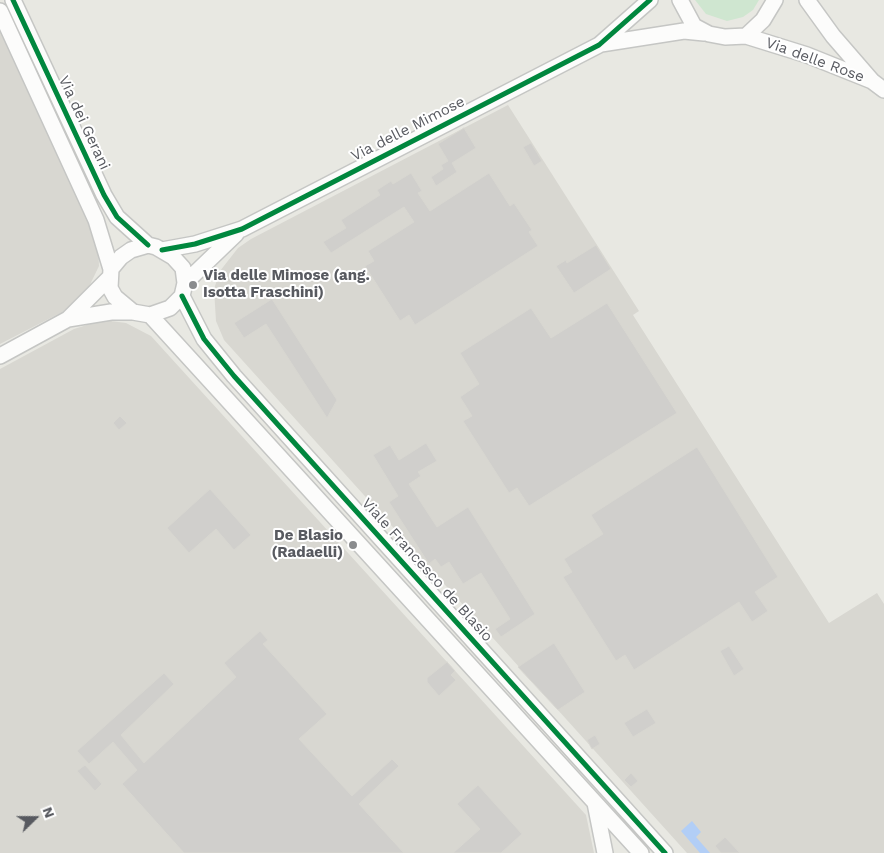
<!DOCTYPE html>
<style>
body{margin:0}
#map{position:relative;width:884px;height:853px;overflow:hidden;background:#e8e8e2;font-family:"Work Sans",sans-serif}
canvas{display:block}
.north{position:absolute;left:10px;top:793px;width:50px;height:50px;-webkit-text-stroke:4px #fff;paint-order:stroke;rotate:68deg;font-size:14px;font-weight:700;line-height:20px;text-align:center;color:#585a60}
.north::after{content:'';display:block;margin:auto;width:18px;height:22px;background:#585a60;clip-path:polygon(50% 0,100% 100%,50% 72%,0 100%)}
</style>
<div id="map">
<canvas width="884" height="853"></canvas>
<div class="north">N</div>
</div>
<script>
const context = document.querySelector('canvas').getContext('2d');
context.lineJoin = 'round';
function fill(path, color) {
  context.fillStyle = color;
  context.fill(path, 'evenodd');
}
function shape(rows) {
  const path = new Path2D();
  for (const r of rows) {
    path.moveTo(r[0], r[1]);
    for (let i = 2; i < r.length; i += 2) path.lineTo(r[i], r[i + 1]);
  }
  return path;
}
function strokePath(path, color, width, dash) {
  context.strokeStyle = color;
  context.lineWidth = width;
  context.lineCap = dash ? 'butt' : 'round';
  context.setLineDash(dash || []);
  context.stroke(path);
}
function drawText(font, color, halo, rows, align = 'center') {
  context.font = font + ' "Work Sans",sans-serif';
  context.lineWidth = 4;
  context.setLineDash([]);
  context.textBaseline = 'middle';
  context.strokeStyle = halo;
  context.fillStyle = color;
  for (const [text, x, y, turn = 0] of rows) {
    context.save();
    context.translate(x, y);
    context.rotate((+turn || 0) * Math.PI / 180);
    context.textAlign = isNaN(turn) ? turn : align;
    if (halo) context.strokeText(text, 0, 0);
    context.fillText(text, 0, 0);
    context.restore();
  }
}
fill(shape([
 [0,31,89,222,98,246,99,266,84,297,66,310,0,344],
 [508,105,639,311,633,315,829,623,877,593,884,604,884,853,687,853,224,340,216,321,214,289,220,271,238,248,251,239],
 [103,320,126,323,151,336,586,815,594,853,0,853,0,369,74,329]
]), '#d8d7d1');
fill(shape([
 [695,0,759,0,753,10,743,17,727,21,706,14]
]), '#cfe6d0');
fill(shape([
 [692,821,701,832,696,837,710,853,700,853,681,831]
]), '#b2cef6');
const building = shape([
 [464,128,476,148,452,163,457,172,436,186,431,177,443,169,441,165,448,161,438,144,464,128],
 [531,143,542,161,534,166,523,147,531,143],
 [411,173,422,191,418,193,430,211,489,173,510,206,514,203,532,230,529,232,538,246,415,325,409,315,400,321,365,266,374,261,368,251,414,222,404,207,331,253,323,242,346,228,341,220,380,195,377,190,391,181,393,184,411,173],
 [596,245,611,269,574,293,556,266,566,260,567,263,596,245],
 [272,299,337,400,327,418,266,324,244,338,234,323,272,299],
 [607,303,677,413,529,506,517,488,509,493,463,421,472,416,460,397,479,384,460,353,531,308,551,338,607,303],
 [120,416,127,423,119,430,113,423,120,416],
 [426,443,437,461,418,472,421,476,409,484,437,527,468,507,535,614,501,637,495,629,510,619,481,573,463,584,449,562,441,567,435,559,429,564,389,502,398,496,373,455,390,445,399,460,426,443],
 [697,447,778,577,755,592,768,611,752,622,739,602,634,670,625,655,616,661,563,577,572,572,564,559,603,534,591,515,697,447],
 [210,489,251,535,234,550,216,529,189,553,167,528,210,489],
 [260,631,268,640,263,644,327,714,299,739,352,796,392,759,399,766,359,804,404,853,184,853,122,784,137,770,113,742,89,764,77,751,164,673,174,684,121,735,144,763,236,677,224,663,260,631],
 [554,643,585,692,558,710,518,667,554,643],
 [729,646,744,669,734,676,720,651,729,646],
 [447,662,455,671,451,675,456,680,439,696,427,682,427,678,447,662],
 [647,709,656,723,633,737,624,723,647,709],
 [595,735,600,744,592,749,587,740,595,735],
 [85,765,102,784,95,791,77,771,85,765],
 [631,773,638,781,631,787,624,780,631,773],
 [478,785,522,834,501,853,453,853,480,829,457,804,478,785],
 [725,837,740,853,721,853,715,846,725,837]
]);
fill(building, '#d0cfcc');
strokePath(building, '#d8d7d1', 1);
const minor = shape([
 [13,0,104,195,117,217,148,245],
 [680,0,694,26,709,34,725,37,746,36,763,20,775,0],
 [807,0,833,36,872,81,884,90],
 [0,11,96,220,111,269],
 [746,36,807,55,872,81],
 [601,44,684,31,704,33],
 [162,250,195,244,242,229,599,45,650,0],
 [185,283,236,234],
 [182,296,204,339,234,376,665,853],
 [150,315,641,853],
 [68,319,111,312,133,312,150,315,170,308,182,296,185,283,183,268,173,257,156,247,148,245,131,250,121,257,111,269,110,288,115,297,133,312],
 [0,356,68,319,109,278],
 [595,803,605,853]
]);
strokePath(minor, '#c5c6c4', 18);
strokePath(minor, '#fcfcfb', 15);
strokePath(shape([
 [13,0,104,195,117,217,148,245],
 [162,250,195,244,242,229,599,45,650,0],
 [182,296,204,339,234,376,665,853]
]), '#00873e', 5);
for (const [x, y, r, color] of [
 [193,285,5,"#8a8c8e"],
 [353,545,5,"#8a8c8e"]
]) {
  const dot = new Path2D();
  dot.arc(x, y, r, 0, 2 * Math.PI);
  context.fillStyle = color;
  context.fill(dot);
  strokePath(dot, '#fff', 2);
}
drawText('15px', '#585a60', '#fff', [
 ["Via delle Rose",815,60,20],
 ["Via dei Gerani",84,123,65],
 ["Via delle Mimose",408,129,-27],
 ["Viale Francesco de Blasio",427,570,48]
]);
drawText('bold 15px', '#585a60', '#fff', [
 ["Via delle Mimose (ang.",203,276],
 ["Isotta Fraschini)",203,293],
 ["De Blasio",343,536,"right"],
 ["(Radaelli)",343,553,"right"]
], 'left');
</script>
